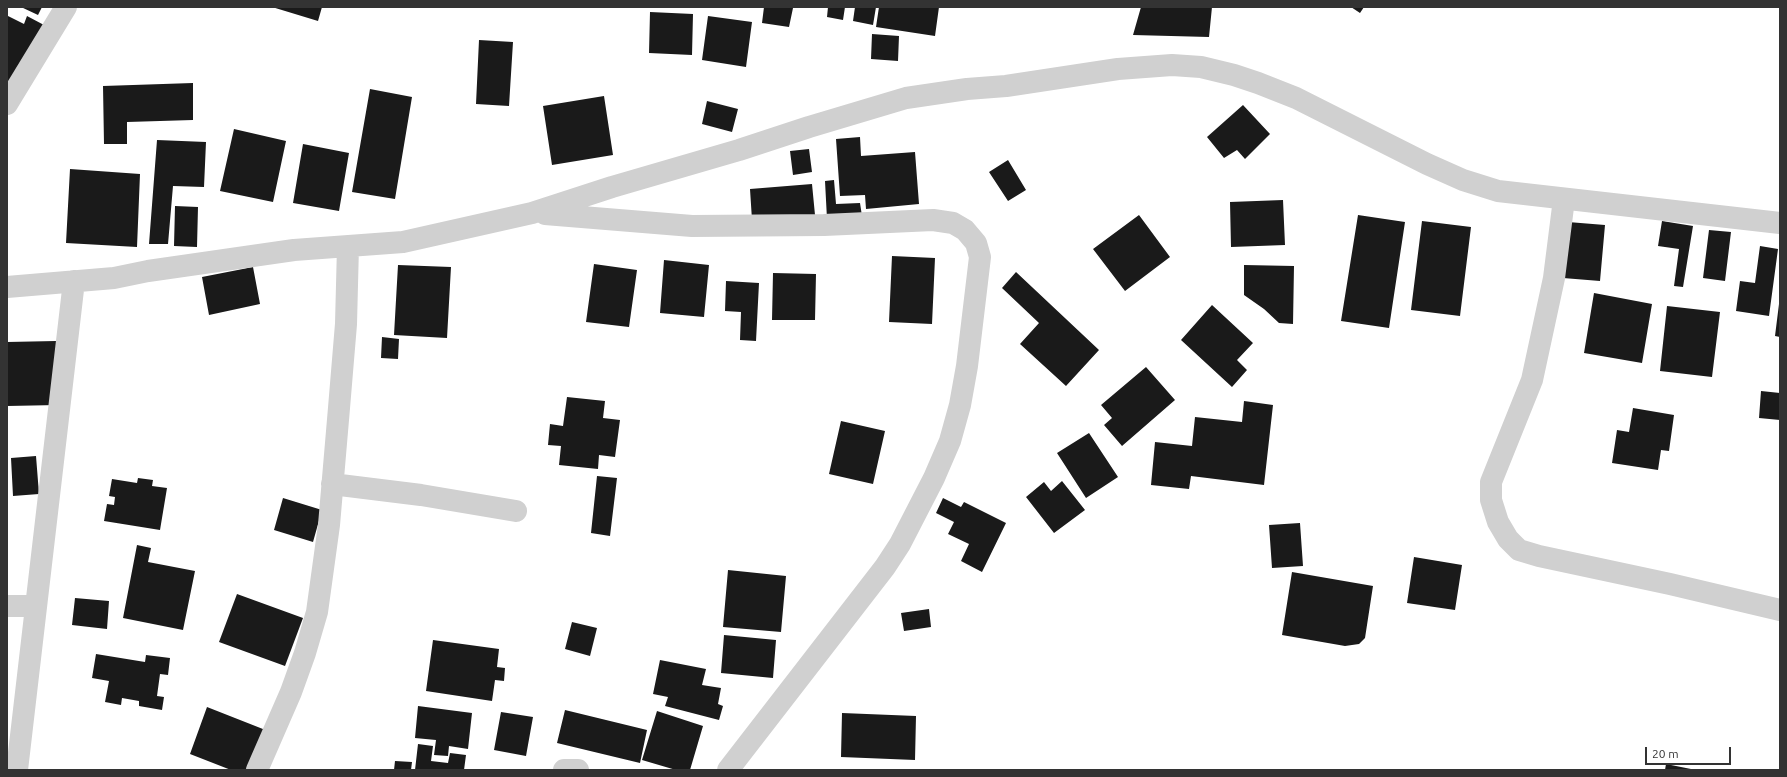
<!DOCTYPE html>
<style>
body{margin:0}
#map{position:relative;width:1787px;height:777px;overflow:hidden;background:#fff;font-family:Ubuntu,sans-serif}
canvas{display:block}
.frame{position:absolute;inset:0;border:8px solid #333;pointer-events:none}
.scale{position:absolute;left:1645px;top:747px;width:86px;height:18px;box-sizing:border-box;border:2px solid #333;border-top:0;padding-left:5px;font-size:12px;line-height:14px;white-space:nowrap;color:#333;-webkit-text-stroke:3px #fff;paint-order:stroke}
</style>
<div id="map">
<canvas width="1787" height="777"></canvas>
<div class="frame"></div>
<div class="scale">20 m</div>
</div>
<script>
const context = document.querySelector('canvas').getContext('2d');
context.lineJoin = 'round';
function fill(path, color) {
  context.fillStyle = color;
  context.fill(path, 'evenodd');
}
function shape(rows) {
  const path = new Path2D();
  for (const r of rows) {
    path.moveTo(r[0], r[1]);
    for (let i = 2; i < r.length; i += 2) path.lineTo(r[i], r[i + 1]);
  }
  return path;
}
function strokePath(path, color, width, dash) {
  context.strokeStyle = color;
  context.lineWidth = width;
  context.lineCap = dash ? 'butt' : 'round';
  context.setLineDash(dash || []);
  context.stroke(path);
}
fill(shape([
 [21,7,42,7,38,15],
 [272,7,322,7,318,21],
 [764,7,793,8,789,27,762,23],
 [828,7,845,7,843,20,827,17],
 [855,7,876,7,873,25,853,21],
 [879,7,939,7,935,36,876,27],
 [1141,7,1212,7,1209,37,1133,35],
 [1351,7,1364,7,1360,13],
 [650,12,693,14,692,55,649,53],
 [8,16,24,24,27,16,44,25,7,84],
 [708,16,752,22,746,67,702,60],
 [872,34,899,36,898,61,871,59],
 [479,40,513,42,509,106,476,104],
 [193,83,193,120,127,122,127,144,104,144,103,86],
 [370,89,412,97,395,199,352,192],
 [604,96,613,155,552,165,543,106],
 [707,101,738,109,732,132,702,124],
 [1243,105,1270,134,1245,159,1237,150,1224,158,1207,137],
 [234,129,286,141,273,202,220,191],
 [860,137,861,156,915,152,919,204,866,209,865,195,840,196,836,139],
 [157,140,206,142,204,187,173,186,168,244,149,244],
 [303,144,349,153,339,211,293,203],
 [809,149,812,172,793,175,790,151],
 [1008,160,1026,190,1008,201,989,172],
 [70,169,140,174,137,247,66,243],
 [834,180,836,204,860,203,862,216,827,219,825,181],
 [812,184,815,215,752,220,750,189],
 [1283,200,1285,245,1231,247,1230,202],
 [175,206,198,207,197,247,174,246],
 [1139,215,1170,257,1125,291,1093,249],
 [1358,215,1405,222,1389,328,1341,321],
 [1422,221,1471,227,1460,316,1411,310],
 [1662,221,1693,226,1683,287,1674,286,1679,249,1658,246],
 [1568,222,1605,225,1600,281,1563,278],
 [1709,230,1731,232,1725,281,1703,278],
 [1760,246,1778,249,1769,316,1736,311,1740,281,1755,283],
 [892,256,935,258,932,324,889,322],
 [664,260,709,265,704,317,660,313],
 [594,264,637,270,629,327,586,322],
 [398,265,451,267,447,338,394,335],
 [1244,265,1294,266,1293,324,1279,323,1264,309,1244,295],
 [253,267,260,304,209,315,202,277],
 [1016,272,1099,350,1066,386,1020,344,1039,323,1002,288],
 [773,273,816,274,815,320,772,320],
 [726,281,759,283,756,341,740,340,741,312,725,311],
 [1594,293,1652,304,1642,363,1584,353],
 [1779,304,1780,304,1780,337,1775,336],
 [1212,305,1253,343,1237,360,1247,370,1232,387,1181,340],
 [1667,306,1720,312,1712,377,1660,371],
 [382,337,399,339,398,359,381,358],
 [56,341,58,405,7,406,7,342],
 [1146,367,1175,400,1122,446,1104,425,1112,418,1101,405],
 [1761,391,1780,393,1780,420,1759,418],
 [567,397,605,401,603,418,620,420,615,457,599,455,598,469,559,465,561,446,548,445,550,424,563,426],
 [1244,401,1273,405,1264,485,1191,476,1189,489,1151,485,1155,442,1192,446,1195,417,1242,422],
 [1633,408,1674,415,1669,451,1661,450,1658,470,1612,463,1617,430,1629,432],
 [841,421,885,431,873,484,829,474],
 [1089,433,1118,477,1086,498,1057,453],
 [36,456,39,494,13,496,11,458],
 [597,476,617,478,610,536,591,533],
 [138,478,153,480,152,486,167,488,160,530,104,521,107,504,114,505,115,497,109,496,112,479,137,483],
 [1062,481,1085,510,1054,533,1026,497,1044,482,1051,491],
 [283,498,322,510,313,542,274,530],
 [943,498,961,507,964,502,1006,523,982,572,961,561,969,544,948,534,954,522,936,513],
 [1300,523,1303,566,1272,568,1269,525],
 [137,545,151,548,148,562,195,571,183,630,123,618],
 [1414,557,1462,565,1455,610,1407,603],
 [728,570,786,576,781,632,723,627],
 [1292,572,1373,586,1365,638,1359,644,1345,646,1282,635],
 [237,594,303,618,285,666,219,642],
 [75,598,109,601,107,629,72,625],
 [929,609,931,627,904,631,901,613],
 [572,622,597,628,590,656,565,649],
 [724,635,776,640,773,678,721,673],
 [433,640,499,649,497,667,505,668,504,681,495,680,492,701,426,691],
 [96,654,145,662,146,655,170,658,168,675,160,674,157,696,164,697,162,710,139,706,139,701,122,698,121,705,105,702,109,681,92,678],
 [660,660,706,669,702,685,721,688,718,704,723,706,719,720,665,706,668,697,653,694],
 [418,706,472,713,468,749,449,746,448,756,434,755,436,740,415,738],
 [207,707,268,731,253,770,231,770,190,754],
 [565,710,647,730,640,763,557,743],
 [657,711,703,726,690,770,676,770,642,760],
 [501,712,533,717,526,756,494,750],
 [842,713,916,716,915,760,841,757],
 [418,744,433,746,431,761,448,763,450,753,466,755,464,770,415,770],
 [395,761,412,762,411,770,394,770],
 [1666,764,1691,769,1691,770,1665,770]
]), '#1a1a1a');
strokePath(shape([
 [7,104,66,7],
 [1564,199,1554,278,1532,380,1491,482,1491,500,1498,522,1508,539,1519,550,1539,556,1670,584,1780,610],
 [545,214,692,226,824,225,933,220,953,223,965,230,976,243,980,257,967,366,960,405,950,441,934,478,900,544,885,567,728,770],
 [7,287,114,278,148,271,294,250,403,242,532,213,612,187,739,150,809,127,906,98,967,89,1006,86,1118,69,1172,65,1201,67,1234,75,1258,83,1296,98,1427,164,1463,180,1498,191,1780,223],
 [332,484,421,495,516,511],
 [7,606,36,606],
 [17,770,74,281],
 [257,770,291,692,305,653,317,612,329,525,339,408,346,324,348,246],
 [564,770,578,770]
]), '#d0d0d0', 22);
</script>
